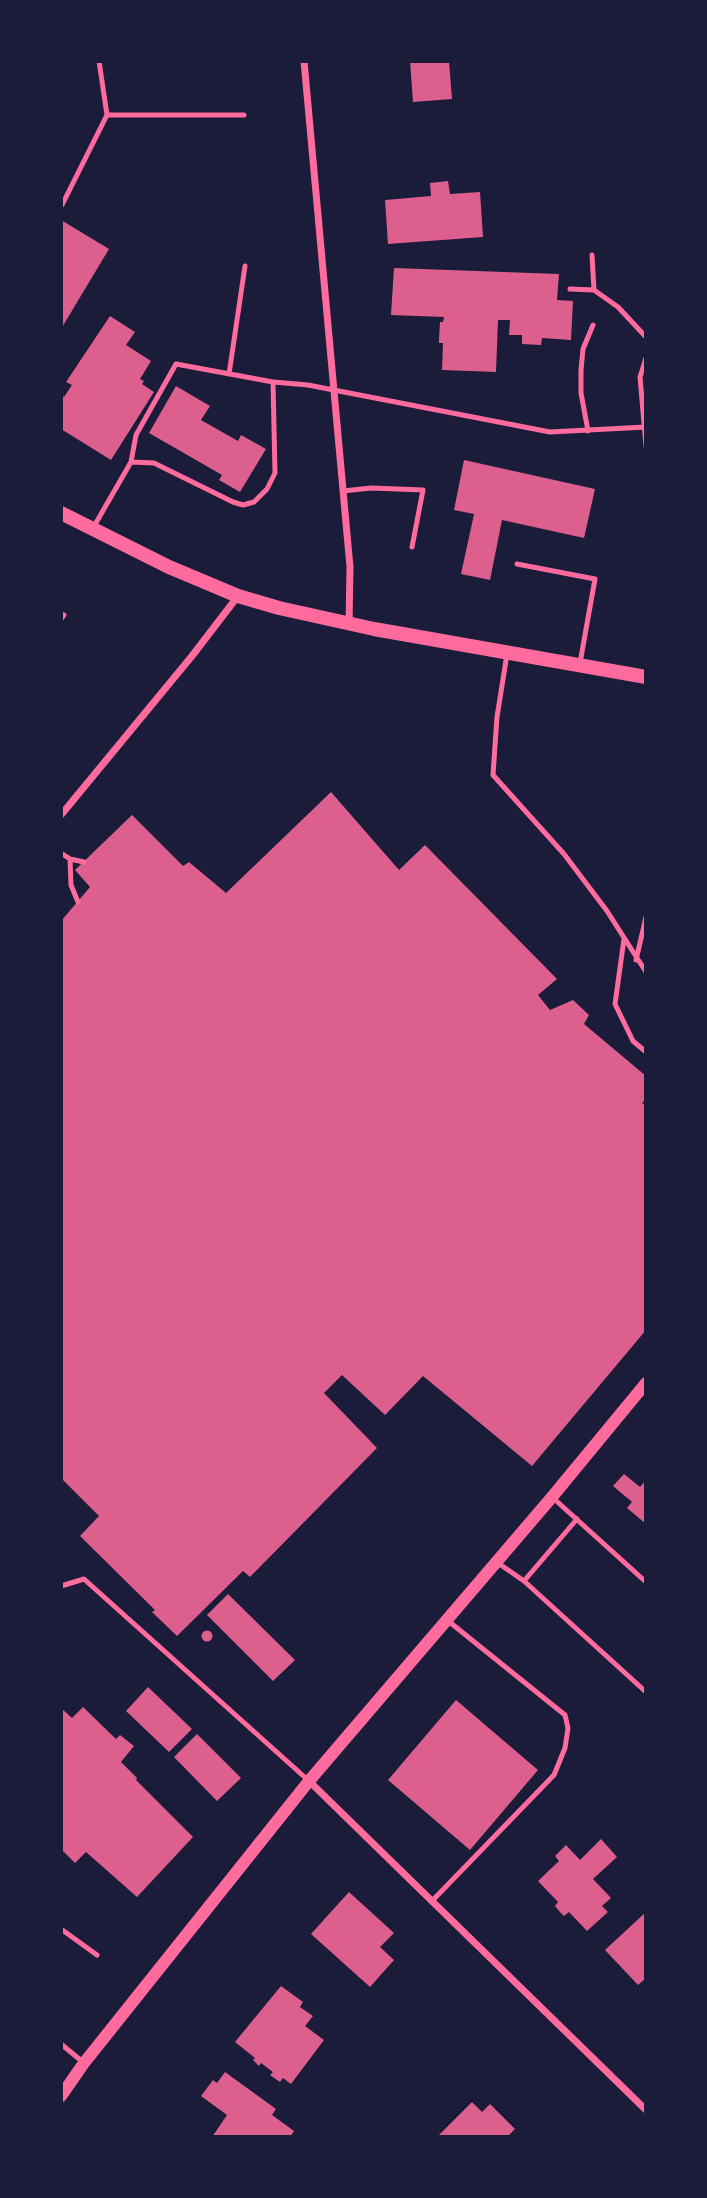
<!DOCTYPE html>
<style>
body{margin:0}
#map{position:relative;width:707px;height:2198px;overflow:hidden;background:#1b1b3a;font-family:Lato,sans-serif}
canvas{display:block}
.frame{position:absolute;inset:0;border:63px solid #1b1b3a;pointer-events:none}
</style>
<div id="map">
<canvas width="707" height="2198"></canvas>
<div class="frame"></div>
</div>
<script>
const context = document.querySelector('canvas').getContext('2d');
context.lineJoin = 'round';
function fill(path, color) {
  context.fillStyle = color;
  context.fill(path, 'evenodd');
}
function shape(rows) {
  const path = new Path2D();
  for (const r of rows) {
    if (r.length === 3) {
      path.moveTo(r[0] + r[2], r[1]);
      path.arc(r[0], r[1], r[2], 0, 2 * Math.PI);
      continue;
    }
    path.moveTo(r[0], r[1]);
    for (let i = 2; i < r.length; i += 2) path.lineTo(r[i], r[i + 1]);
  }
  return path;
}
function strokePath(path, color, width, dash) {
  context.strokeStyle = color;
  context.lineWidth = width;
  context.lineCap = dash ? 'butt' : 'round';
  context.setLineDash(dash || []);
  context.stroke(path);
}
fill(shape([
 [410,61,449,61,452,99,413,102],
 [448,181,450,194,480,192,483,237,388,244,385,200,431,196,430,183],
 [61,220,109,249,61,329],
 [394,268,559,274,557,300,573,301,571,340,542,338,541,345,522,344,522,335,509,335,510,320,498,320,496,372,442,370,443,343,439,343,439,339,440,322,443,322,444,317,391,315],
 [110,316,135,332,126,345,151,361,140,379,144,381,142,384,154,392,111,460,61,429,61,395,64,397,72,385,66,382],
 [176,386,210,406,201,420,238,441,241,435,266,449,240,492,219,480,222,475,149,433],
 [464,460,595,489,584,538,502,520,490,580,461,574,474,514,454,510],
 [331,792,399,870,425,845,557,979,538,995,550,1010,573,1000,589,1015,584,1024,646,1076,646,1099,642,1103,646,1105,646,1330,532,1466,423,1376,385,1415,342,1375,324,1393,377,1448,250,1577,243,1571,177,1636,152,1612,155,1610,80,1536,99,1516,61,1478,61,921,90,887,75,870,132,815,183,866,189,862,226,893],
 [624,1474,640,1487,646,1480,646,1524,627,1508,632,1502,613,1486],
 [228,1594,295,1660,273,1681,207,1615],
 [207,1636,5.5],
 [148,1687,192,1729,169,1752,126,1711],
 [456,1700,538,1770,470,1850,388,1780],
 [83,1707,116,1739,120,1735,134,1746,121,1762,137,1778,136,1780,193,1837,137,1897,86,1852,75,1863,61,1849,61,1708,72,1718],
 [197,1734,241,1778,217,1801,174,1757],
 [601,1839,617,1857,593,1879,611,1898,602,1906,608,1912,587,1931,569,1912,564,1916,559,1911,555,1906,558,1902,538,1881,559,1861,555,1856,566,1845,580,1860],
 [349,1892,394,1933,380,1947,394,1960,370,1987,311,1934],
 [646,1912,646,1978,638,1985,605,1950],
 [281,1986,303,2002,300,2007,313,2016,305,2026,324,2040,291,2084,283,2078,280,2082,270,2075,273,2072,261,2063,259,2066,253,2060,255,2058,235,2042],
 [225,2072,276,2109,272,2115,294,2131,290,2137,212,2137,227,2115,201,2096,213,2080,217,2083],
 [472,2102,482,2112,490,2104,515,2129,507,2137,437,2137]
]), '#dd5f8e');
strokePath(shape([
 [107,115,244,115],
 [62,205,107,115,99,61],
 [592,255,594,290,618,307,646,337],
 [570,289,594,290],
 [646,358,640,377,646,446],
 [229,374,245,266],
 [588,431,581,393,581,370,583,349,593,325],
 [131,462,154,463,233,502,243,505,254,502,267,489,275,473,273,382,308,385,550,432,646,427],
 [343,491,371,488,423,490,412,547],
 [93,528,131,462,136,435,176,364,273,382],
 [517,564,595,579,580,663],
 [61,614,64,615,61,619],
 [507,654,497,717,493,775,564,854,607,911,646,972],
 [61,853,70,859,84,862],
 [70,859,71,885,78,902],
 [624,939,615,1004,633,1041,646,1052],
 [636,960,646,917],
 [552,1497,646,1582],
 [498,1563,524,1581,646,1692],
 [524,1581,577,1519],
 [61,1586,84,1579,309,1781],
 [432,1901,554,1775,565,1748,568,1728,565,1715,447,1620],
 [61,1929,97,1955],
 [61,2044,84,2063]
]), '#ff6b9d', 5);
strokePath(shape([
 [304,61,350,567,349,624],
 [61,815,192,656,238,596],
 [309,1781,646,2110]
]), '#ff6b9d', 7);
strokePath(shape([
 [61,2096,84,2063,309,1781,552,1497,646,1383]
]), '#ff6b9d', 12);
strokePath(shape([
 [61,513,169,567,238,596,279,608,374,629,646,677]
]), '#ff6b9d', 14);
</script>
